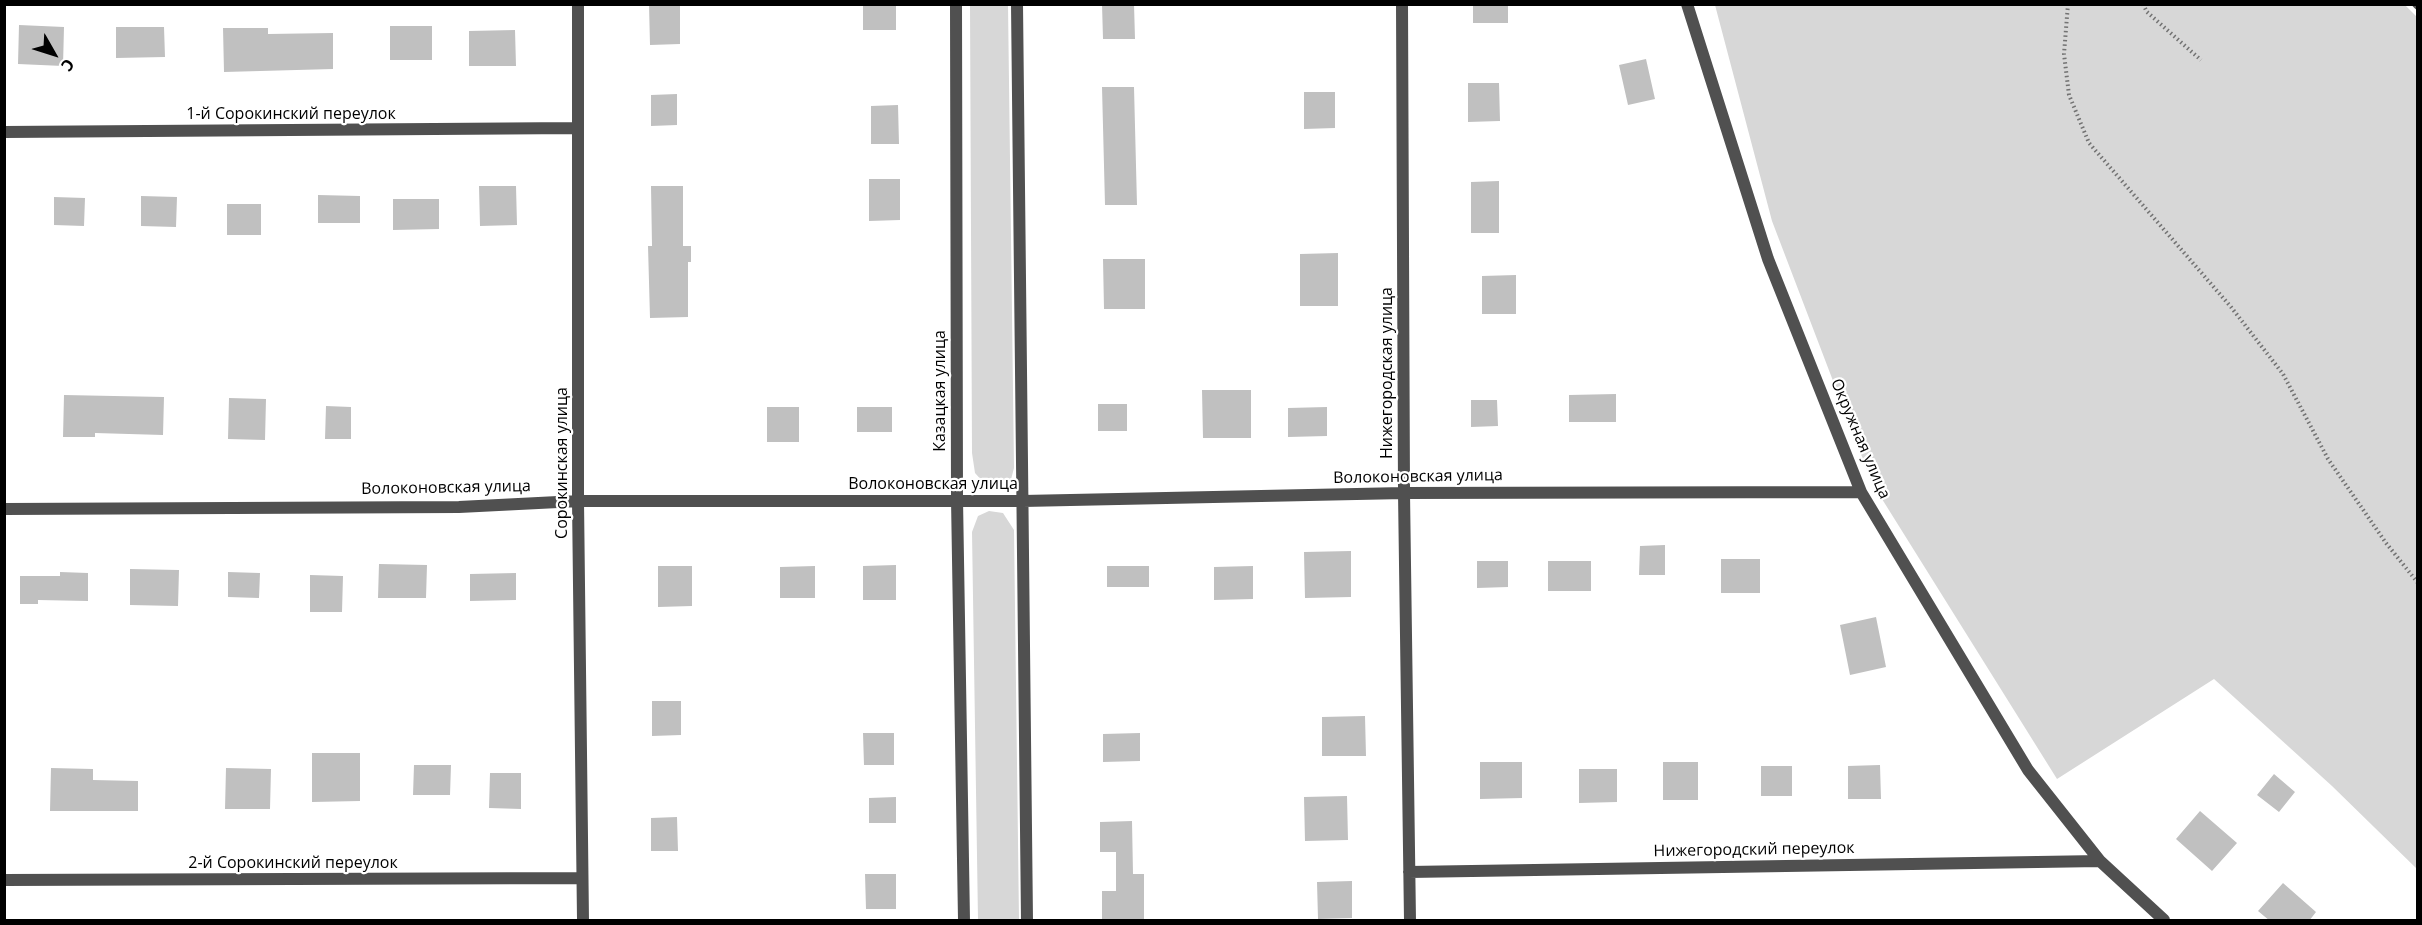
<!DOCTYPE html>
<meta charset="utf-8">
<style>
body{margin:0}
#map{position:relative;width:2422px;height:925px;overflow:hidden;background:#fff;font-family:"Open Sans",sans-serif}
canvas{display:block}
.frame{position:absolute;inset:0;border:6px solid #000;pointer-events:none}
.north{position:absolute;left:24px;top:24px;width:60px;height:60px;-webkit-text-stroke:4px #fff;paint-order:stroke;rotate:129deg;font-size:16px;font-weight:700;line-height:24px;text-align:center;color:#000}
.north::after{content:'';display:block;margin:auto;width:21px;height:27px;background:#000;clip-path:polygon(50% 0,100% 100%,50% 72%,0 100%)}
</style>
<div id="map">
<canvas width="2422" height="925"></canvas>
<div class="frame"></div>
<div class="north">С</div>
</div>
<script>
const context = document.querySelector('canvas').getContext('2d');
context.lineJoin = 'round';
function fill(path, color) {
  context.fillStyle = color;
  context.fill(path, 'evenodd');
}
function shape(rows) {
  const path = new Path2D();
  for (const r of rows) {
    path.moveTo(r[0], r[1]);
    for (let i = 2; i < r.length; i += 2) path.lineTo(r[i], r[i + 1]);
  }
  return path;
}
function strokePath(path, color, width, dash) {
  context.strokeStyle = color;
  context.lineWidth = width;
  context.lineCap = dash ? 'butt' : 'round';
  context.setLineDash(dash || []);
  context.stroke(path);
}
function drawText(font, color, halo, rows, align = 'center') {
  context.font = font + ' "Open Sans",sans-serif';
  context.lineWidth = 4.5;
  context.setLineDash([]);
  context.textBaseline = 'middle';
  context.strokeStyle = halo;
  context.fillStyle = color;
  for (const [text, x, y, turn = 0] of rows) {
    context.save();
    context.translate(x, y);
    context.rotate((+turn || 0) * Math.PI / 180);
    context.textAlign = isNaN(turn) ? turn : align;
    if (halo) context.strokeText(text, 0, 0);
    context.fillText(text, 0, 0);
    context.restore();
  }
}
fill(shape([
 [2404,4,2418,18,2417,869,2332,786,2214,679,2057,779,1872,483,1772,221,1715,5],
 [970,5,1008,5,1014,468,1009,487,998,490,984,483,975,473,972,453],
 [989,511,1003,513,1014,530,1019,920,978,920,972,532,978,516]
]), '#d7d7d7');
fill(shape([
 [649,4,680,4,680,44,650,45],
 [863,4,896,4,896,30,863,30],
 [1102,4,1134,4,1135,39,1103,39],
 [1473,4,1508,4,1508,23,1473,23],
 [19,25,64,27,63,66,18,64],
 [390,26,432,26,432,60,390,60],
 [116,27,164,27,165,57,116,58],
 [223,28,268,28,268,34,333,33,333,69,224,72],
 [515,30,516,66,469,66,469,31],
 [1646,59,1655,99,1628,105,1619,65],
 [1468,83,1499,83,1500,121,1468,122],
 [1102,87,1134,87,1137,205,1105,205],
 [1304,92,1335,92,1335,128,1304,129],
 [677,94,677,125,651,126,651,95],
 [898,105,899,144,871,144,871,106],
 [869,179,900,179,900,220,869,221],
 [1499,181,1499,233,1471,233,1471,182],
 [479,186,516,186,517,225,480,226],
 [651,186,683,186,683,246,691,246,691,262,688,262,688,317,650,318,648,246,652,246],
 [318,195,360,196,360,223,318,223],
 [141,196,177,197,176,227,141,226],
 [54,197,85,198,84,226,54,225],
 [393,199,439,199,439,229,393,230],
 [227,204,261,204,261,235,227,235],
 [1338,253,1338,306,1300,306,1300,254],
 [1103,259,1145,259,1145,309,1104,309],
 [1516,275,1516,314,1482,314,1482,276],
 [1202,390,1251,390,1251,438,1203,438],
 [1616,394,1616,422,1569,422,1569,395],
 [64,395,164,397,163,435,95,433,95,437,63,437],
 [229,398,266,399,265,440,228,439],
 [1471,400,1497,400,1498,426,1471,427],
 [1098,404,1127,404,1127,431,1098,431],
 [326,406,351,407,351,439,325,439],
 [767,407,799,407,799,442,767,442],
 [857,407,892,407,892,432,857,432],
 [1327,407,1327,436,1288,437,1288,408],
 [1665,545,1665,575,1639,575,1640,546],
 [1351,551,1351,597,1305,598,1304,552],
 [1721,559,1760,559,1760,593,1721,593],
 [1477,561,1508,561,1508,587,1477,588],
 [1548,561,1591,561,1591,591,1548,591],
 [379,564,427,565,426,598,378,598],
 [896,565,896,600,863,600,863,566],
 [658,566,692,566,692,606,658,607],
 [815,566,815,598,780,598,780,567],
 [1107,566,1149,566,1149,587,1107,587],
 [1253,566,1253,599,1214,600,1214,567],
 [130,569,179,570,178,606,130,605],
 [60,572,88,573,88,601,38,600,38,604,20,604,20,576,60,576],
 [228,572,260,573,259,598,228,597],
 [516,573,516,600,470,601,470,574],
 [310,575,343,576,342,612,310,612],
 [1876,617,1886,667,1850,675,1840,625],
 [652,701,681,701,681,735,652,736],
 [1365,716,1366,756,1322,756,1322,717],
 [863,733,894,733,894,765,864,765],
 [1140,733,1140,761,1103,762,1103,734],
 [312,753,360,753,360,801,312,802],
 [1480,762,1522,762,1522,798,1480,799],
 [1663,762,1698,762,1698,800,1663,800],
 [414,765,451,765,450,795,413,795],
 [1880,765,1881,799,1848,799,1848,766],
 [1761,766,1792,766,1792,796,1761,796],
 [51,768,93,769,93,780,138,781,138,811,50,811],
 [226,768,271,769,270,809,225,809],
 [1579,769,1617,769,1617,802,1579,803],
 [490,773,521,773,521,809,489,808],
 [2274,774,2295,792,2279,812,2257,795],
 [1347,796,1348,840,1305,841,1304,797],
 [896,797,896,823,869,823,869,798],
 [2200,811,2237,843,2212,871,2176,839],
 [677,817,678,851,651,851,651,818],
 [1132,821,1133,874,1144,874,1144,921,1102,921,1102,891,1116,891,1116,852,1100,852,1100,822],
 [865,874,896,874,896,909,866,909],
 [1352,881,1352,918,1318,919,1317,882],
 [2283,883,2316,912,2309,921,2270,921,2258,911]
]), '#c0c0c0');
strokePath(shape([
 [2068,4,2064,54,2069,95,2089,143,2231,307,2283,374,2328,459,2386,543,2418,583],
 [2143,4,2147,12,2201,60]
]), '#727272', 4, [1.5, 3]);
strokePath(shape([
 [2416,4,2418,6]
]), '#505050', 8);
strokePath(shape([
 [578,4,578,501,583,920],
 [956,4,957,499,964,920],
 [1017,4,1027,920],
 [1402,4,1404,493,1410,920],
 [1687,4,1768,259,1861,492,2028,770,2100,861,2164,920],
 [4,132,577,128],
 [4,509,459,507,578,501,1023,501,1404,493,1861,492],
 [1409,872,2100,861],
 [4,880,582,878]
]), '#505050', 12);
drawText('16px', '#000', '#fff', [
 ["1-й Сорокинский переулок",291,114],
 ["Нижегородская улица",1387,373,-90],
 ["Казацкая улица",940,391,-90],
 ["Окружная улица",1860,439,67],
 ["Сорокинская улица",562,463,-90],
 ["Волоконовская улица",1418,477,-1],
 ["Волоконовская улица",933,484],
 ["Волоконовская улица",446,488,-1],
 ["Нижегородский переулок",1754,850,-1],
 ["2-й Сорокинский переулок",293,863]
]);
</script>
